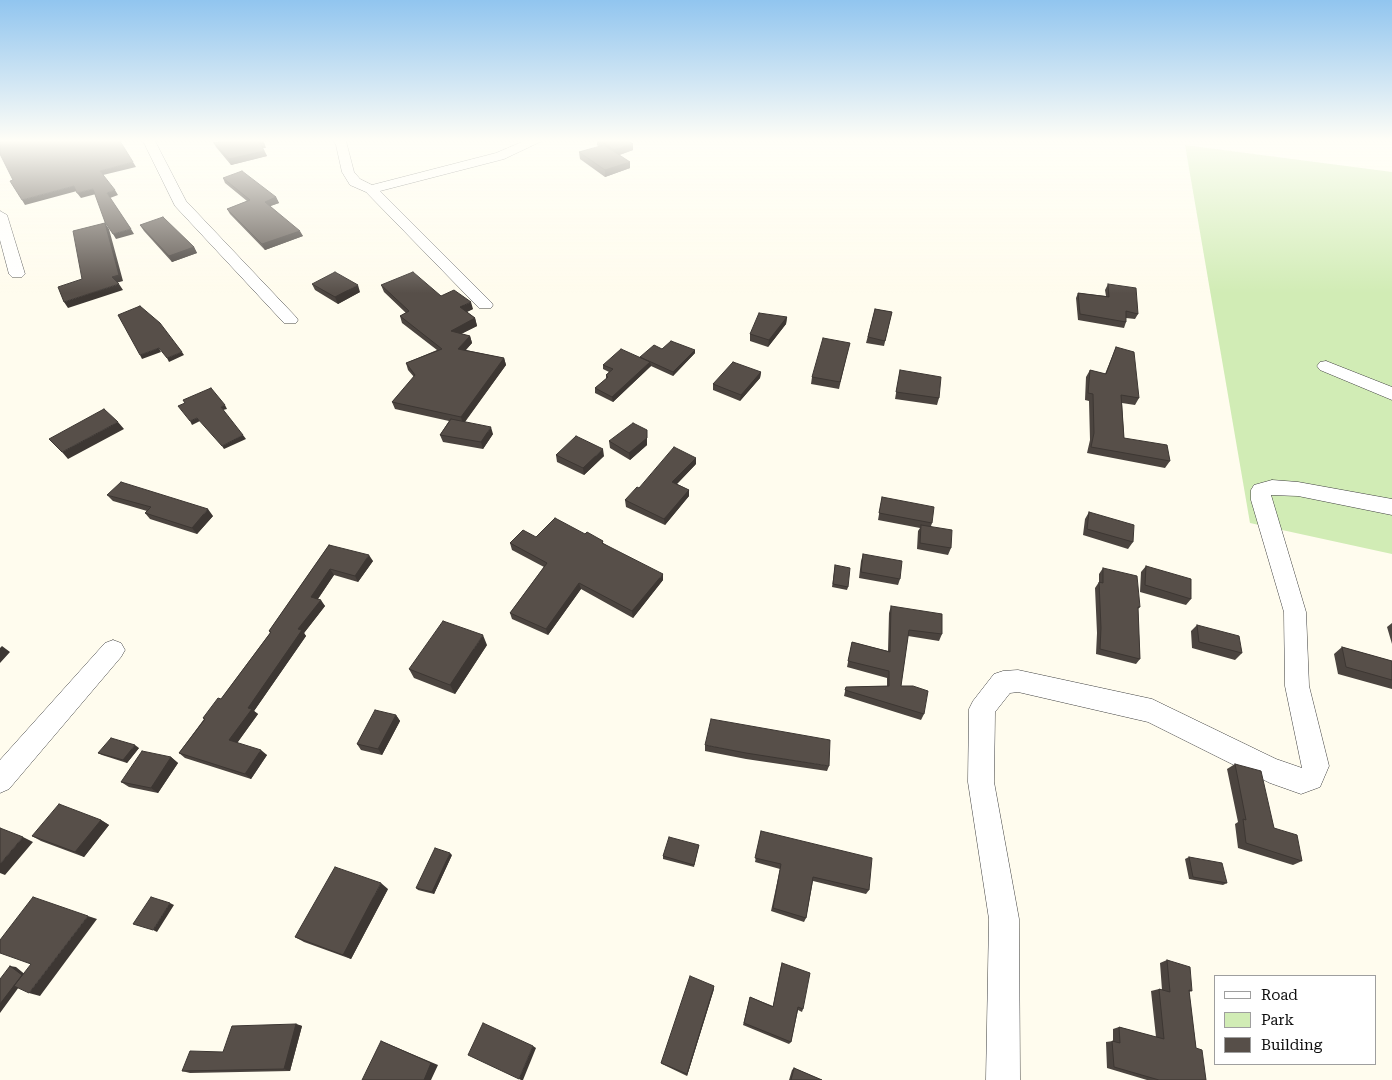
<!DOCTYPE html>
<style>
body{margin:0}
#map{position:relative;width:1392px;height:1080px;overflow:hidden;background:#fffcee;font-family:"Roboto Serif",serif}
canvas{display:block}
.legend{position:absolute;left:1214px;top:975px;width:162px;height:90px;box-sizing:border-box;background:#fff;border:1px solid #9f9f9f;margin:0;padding:6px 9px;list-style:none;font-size:15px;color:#0e0e0e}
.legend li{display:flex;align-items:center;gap:10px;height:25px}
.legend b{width:25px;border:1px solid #9f9f9f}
</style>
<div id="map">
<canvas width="1392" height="1080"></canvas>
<ul class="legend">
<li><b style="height:6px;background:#fff"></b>Road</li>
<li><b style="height:14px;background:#d1ecb5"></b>Park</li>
<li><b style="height:14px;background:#574f49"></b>Building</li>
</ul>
</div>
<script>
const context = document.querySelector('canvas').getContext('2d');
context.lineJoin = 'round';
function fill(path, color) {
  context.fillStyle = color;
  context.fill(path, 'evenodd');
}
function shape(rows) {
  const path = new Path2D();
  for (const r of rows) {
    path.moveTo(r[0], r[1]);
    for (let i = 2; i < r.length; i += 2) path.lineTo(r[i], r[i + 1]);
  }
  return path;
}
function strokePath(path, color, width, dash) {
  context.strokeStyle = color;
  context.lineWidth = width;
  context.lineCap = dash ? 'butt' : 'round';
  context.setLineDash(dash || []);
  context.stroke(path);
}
fill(shape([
 [1185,145,1392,172,1392,554,1250,523]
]), '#d1ecb5');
const minor = shape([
 [143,141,155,141,186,201,296,317,298,320,296,323,284,323,175,206,143,141],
 [333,141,346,141,354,172,360,179,372,185,496,153,524,141,542,141,504,159,380,191,491,302,493,305,491,308,479,308,366,192,350,185,342,172,336,145,333,141],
 [0,211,7,215,25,274,22,277,12,277,9,274,0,240,0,211],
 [1326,361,1392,387,1392,400,1320,370,1317,366,1320,362,1326,361],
 [1272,480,1298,482,1392,499,1392,515,1298,496,1271,495,1306,612,1309,686,1329,766,1320,787,1301,794,1270,783,1148,722,1018,692,1010,693,995,712,994,782,1019,919,1020,1080,986,1080,989,919,968,782,969,709,973,701,994,674,1003,671,1018,670,1152,699,1276,759,1302,768,1285,686,1284,612,1251,500,1251,490,1254,485,1272,480],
 [113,640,121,643,125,650,121,657,9,789,0,793,0,760,105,643,113,640]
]);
strokePath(minor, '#414141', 1);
fill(minor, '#fff');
fill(shape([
 [597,141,629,141,633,144,633,150,619,155,630,168,605,177,580,159,579,152,600,147,597,145],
 [213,142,266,148,263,148,267,156,231,165,216,147],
 [223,178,276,197,279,203,270,206,303,236,265,250,230,214,227,209,247,201,225,183],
 [140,225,194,247,197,253,172,262,144,231],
 [312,284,360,292,338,304,315,290],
 [1108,284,1138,314,1135,319,1126,318,1126,322,1124,328,1078,320,1076,298,1078,293,1106,296,1105,290],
 [381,285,441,296,473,309,467,312,475,318,477,326,461,334,470,336,472,343,466,350,504,358,506,365,465,422,493,434,483,449,443,442,440,435,449,421,395,409,392,402,414,377,408,370,406,363,437,350,402,323,400,316,406,313,384,292],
 [875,309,892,312,884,346,866,343],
 [787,317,786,324,768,347,750,341,750,334],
 [1116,347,1139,398,1135,405,1122,403,1124,438,1170,461,1165,468,1087,453,1090,440,1089,401,1085,400,1086,377,1090,370,1105,374],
 [662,349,695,353,673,376,651,366,613,402,595,393,595,388,606,379,606,375,609,372,603,369,603,365,640,357],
 [848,350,839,389,811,384,812,377],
 [900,370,939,398,937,405,895,399],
 [761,372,760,378,740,401,713,390,713,384],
 [647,437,647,445,630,460,610,448,609,441],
 [556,455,604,456,584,475,557,462],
 [696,464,677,484,689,490,689,496,665,525,626,507,625,500,639,488],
 [107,495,213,516,197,534,150,519,145,513,147,511,113,501],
 [882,497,932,523,931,526,951,548,948,555,917,549,918,531,920,528,878,520],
 [1089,512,1133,542,1128,549,1083,535,1085,519],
 [585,534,603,541,603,543,663,580,633,618,581,589,548,635,512,619,510,613,544,567,512,550,510,543,536,537],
 [329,545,373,561,358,582,334,575,318,599,325,606,304,633,306,636,254,711,258,714,237,743,267,755,251,779,185,758,179,753,204,719,203,718,221,699,270,633,269,631],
 [863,554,900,579,898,585,859,578,861,561],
 [835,565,848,587,847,590,832,587],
 [1146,566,1191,599,1186,605,1140,592,1141,572],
 [1103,568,1140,607,1138,609,1140,659,1136,664,1096,654,1097,633,1095,588,1099,582,1099,574],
 [891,606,942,634,939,641,908,636,901,686,924,714,921,720,844,696,846,687,887,686,887,678,847,667,852,642,888,651,889,613],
 [1392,623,1392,644,1387,627],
 [1197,625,1242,653,1235,660,1192,648,1191,631],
 [487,645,455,694,414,678,409,669],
 [1342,647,1392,661,1392,689,1338,674,1334,654],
 [396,715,400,721,382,755,361,750,357,744],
 [705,745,829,766,827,771,746,759,705,751],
 [139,748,127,763,102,755,98,753],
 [171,757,178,763,158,793,129,787,121,782],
 [1235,764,1274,828,1302,861,1293,865,1238,848,1235,824,1238,822,1227,769],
 [101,820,109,825,84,857,41,841,32,836],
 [761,831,869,890,866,894,813,881,806,918,804,922,771,911,780,869,755,862],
 [699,845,694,867,663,859,663,856],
 [452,855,434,894,418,890,416,888],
 [1189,857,1227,883,1223,885,1189,879,1185,859],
 [388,889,351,959,304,942,295,937],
 [1167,960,1192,991,1189,992,1196,1048,1206,1080,1147,1080,1107,1068,1106,1042,1113,1041,1113,1029,1119,1027,1156,1037,1151,991,1159,989,1162,990,1160,963],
 [782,963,803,1009,802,1012,798,1010,791,1042,789,1044,743,1025,750,997,773,1006,781,966],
 [714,989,687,1076,662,1064,661,1063],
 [296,1024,302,1026,290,1071,190,1073,182,1071,223,1052],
 [794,1068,822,1080,789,1080,792,1070]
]), '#4b443f');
fill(shape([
 [264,142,266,148,262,148,260,143],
 [633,144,633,150,614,157,614,150],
 [264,151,267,156,231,165,229,159],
 [133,162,136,167,103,175,100,171],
 [630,162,630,168,605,177,605,170],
 [74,186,77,191,25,205,22,200],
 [93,189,96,194,81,198,77,193],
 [115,190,118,195,110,198,107,193],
 [276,197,279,203,268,207,265,202],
 [105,223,109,229,123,281,116,283,112,277],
 [131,229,134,234,116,239,113,234],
 [300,231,303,236,265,250,262,244],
 [194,247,197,253,172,262,169,256],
 [119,284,123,290,68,308,64,302],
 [358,285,360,292,338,304,335,297],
 [471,302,473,309,462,314,460,307],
 [787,317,786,324,768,347,769,340],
 [475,318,477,326,453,338,451,331],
 [470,336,472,343,460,356,458,349],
 [159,348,161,352,142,359,140,355],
 [695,350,695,353,673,376,673,372],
 [182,352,184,355,169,362,167,358],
 [504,358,506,365,463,424,461,417],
 [650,362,651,366,613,402,612,397],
 [761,372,760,378,740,401,741,395],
 [225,405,227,409,223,410,221,407],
 [197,418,200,421,192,425,190,421],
 [118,422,124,429,68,459,62,452],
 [491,427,493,434,483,449,481,442],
 [647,430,647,445,630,460,629,453],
 [243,435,246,439,224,449,222,446],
 [603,449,604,456,584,475,583,468],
 [696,458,696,464,672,489,672,482],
 [689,490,689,496,665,525,664,519],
 [208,509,213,516,197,534,192,528],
 [369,555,373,561,358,582,355,576],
 [330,569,334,575,315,603,311,597],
 [663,574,663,580,633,618,632,611],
 [579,583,581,589,548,635,546,629],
 [321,600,325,606,304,633,306,636,254,711,258,714,235,746,229,740,248,708,298,629],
 [483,635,487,645,455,694,450,685],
 [2,646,10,652,0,663,0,648],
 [396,715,400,721,382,755,378,749],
 [135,745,139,748,127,763,123,760],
 [261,750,267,755,251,779,245,774],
 [171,757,178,763,158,793,151,788],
 [101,820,109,825,84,857,75,852],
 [23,837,33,842,5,875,0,873,0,864],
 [450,853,452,855,434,894,432,892],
 [381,883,388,889,351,959,343,955],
 [170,903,174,905,157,932,153,930],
 [88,916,97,919,40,996,29,993],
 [10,966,16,967,27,976,0,1013,0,1004],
 [714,986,714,989,687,1076,687,1074],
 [296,1024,302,1026,290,1071,284,1069],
 [381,1041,438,1065,431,1080,424,1080],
 [533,1046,536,1048,523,1080,521,1080,519,1079]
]), '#3d3733');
const building = shape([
 [0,141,120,141,133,162,100,171,115,190,107,193,131,229,113,234,105,222,93,189,77,193,74,186,22,200,10,181,13,180,0,154,0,141],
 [263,141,264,142,260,143,264,151,229,159,213,142,263,141],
 [601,141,629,141,633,144,614,150,601,141],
 [604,145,630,162,605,170,579,152,604,145],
 [242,171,276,197,265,202,300,231,262,244,227,209,250,200,223,178,242,171],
 [163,217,194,247,169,256,140,225,163,217],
 [105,223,119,275,112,277,119,284,64,302,58,287,82,279,73,231,105,223],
 [335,272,358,285,335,297,312,284,335,272],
 [413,272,441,296,454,290,471,302,460,307,475,318,451,331,470,336,458,349,504,358,461,417,392,402,415,375,406,363,442,349,400,316,409,311,381,285,413,272],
 [1108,284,1136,288,1138,314,1126,311,1126,322,1080,314,1078,293,1109,297,1108,284],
 [140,306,160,323,182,352,167,358,159,348,140,355,118,315,140,306],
 [875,309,892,312,885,341,868,337,875,309],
 [759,313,787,317,769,340,750,334,759,313],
 [823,338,850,343,840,382,812,377,823,338],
 [671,341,695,350,673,372,640,357,654,345,662,349,671,341],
 [1116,347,1134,352,1139,398,1121,395,1124,438,1167,445,1170,461,1091,447,1094,433,1093,394,1088,393,1090,370,1106,374,1116,347],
 [621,349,650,362,612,397,595,388,608,377,606,375,613,369,603,365,621,349],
 [733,362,761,372,741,395,713,384,733,362],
 [900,370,941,377,939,398,896,392,900,370],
 [211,388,225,405,221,407,243,435,222,446,197,418,190,421,178,406,185,403,183,400,211,388],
 [104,409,118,422,62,452,49,439,104,409],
 [451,419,491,427,481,442,440,435,451,419],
 [633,423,647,430,647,438,629,453,609,441,633,423],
 [576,436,603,449,583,468,556,455,576,436],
 [674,447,696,458,672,482,689,490,664,519,625,500,637,487,639,488,674,447],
 [121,482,208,509,192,528,145,513,151,507,107,495,121,482],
 [882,497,934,507,932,523,879,513,882,497],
 [1089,512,1134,525,1133,542,1087,529,1089,512],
 [555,518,585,534,587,532,603,541,602,543,663,574,632,611,579,583,546,629,510,613,547,563,510,543,523,530,536,537,555,518],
 [921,525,952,530,951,548,920,543,921,525],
 [329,545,369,555,355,576,330,569,311,597,321,600,298,629,302,630,248,708,252,709,229,740,261,750,245,774,179,753,205,719,203,718,218,698,221,699,271,632,269,631,329,545],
 [863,554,902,561,900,579,861,572,863,554],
 [835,565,850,568,848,587,833,584,835,565],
 [1146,566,1191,579,1191,599,1145,585,1146,566],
 [1103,568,1137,576,1140,607,1138,607,1140,659,1100,649,1101,628,1099,582,1103,583,1103,568],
 [891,606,942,614,942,634,909,630,901,686,913,686,928,691,924,714,845,690,846,687,889,686,889,671,848,661,852,642,890,652,891,606],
 [443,621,483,635,450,685,409,669,443,621],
 [1197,625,1239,636,1242,653,1199,642,1197,625],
 [1342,647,1392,661,1392,680,1346,667,1342,647],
 [375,710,396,715,378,749,357,744,375,710],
 [711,719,830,740,829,766,746,753,705,745,711,719],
 [111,738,135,745,123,760,98,753,111,738],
 [142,751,171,757,151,788,121,782,142,751],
 [1235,764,1261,771,1274,828,1297,835,1302,861,1246,843,1243,819,1246,820,1235,764],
 [59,804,101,820,75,852,32,836,59,804],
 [0,828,23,837,0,864,0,828],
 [761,831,872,858,869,890,813,877,806,918,773,908,781,864,755,858,761,831],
 [669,837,699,845,694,865,663,856,669,837],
 [435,848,450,853,432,892,416,888,435,848],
 [1189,857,1222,863,1227,883,1193,877,1189,857],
 [335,867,381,883,343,955,295,937,335,867],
 [33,897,88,916,29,993,14,986,31,964,0,953,0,940,33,897],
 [151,897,170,903,153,930,133,924,151,897],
 [1167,960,1190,967,1192,991,1189,990,1196,1048,1202,1050,1206,1080,1159,1080,1114,1067,1112,1041,1120,1043,1119,1027,1164,1039,1159,989,1170,992,1167,960],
 [782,963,810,973,803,1009,798,1007,791,1042,744,1023,750,997,773,1007,782,963],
 [10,966,22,975,0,1004,0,979,10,966],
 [690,976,714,986,687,1074,661,1063,690,976],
 [483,1023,533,1046,519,1079,468,1055,483,1023],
 [296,1024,284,1069,182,1071,190,1051,223,1052,232,1026,296,1024],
 [381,1041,431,1063,424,1080,362,1080,381,1041],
 [794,1068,822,1080,791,1080,794,1068]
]);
fill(building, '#574f49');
strokePath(building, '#3d3733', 1);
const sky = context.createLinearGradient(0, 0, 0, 293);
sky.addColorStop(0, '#91c5ef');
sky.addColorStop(0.48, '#fffef7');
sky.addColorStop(1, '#fffef700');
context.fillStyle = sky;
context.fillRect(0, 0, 1392, 293);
</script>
